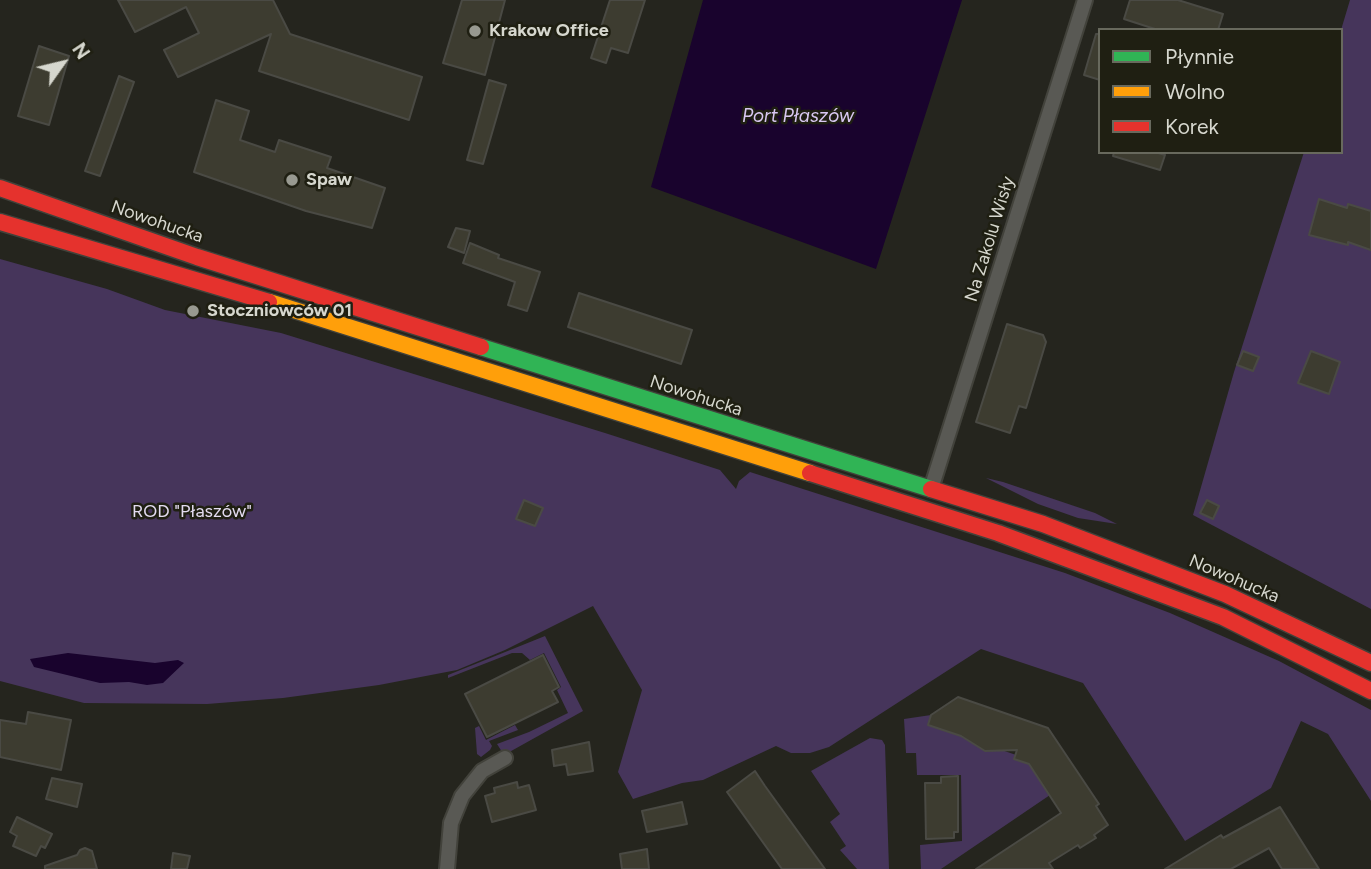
<!DOCTYPE html>
<meta charset="utf-8">
<style>
body{margin:0}
#map{position:relative;width:1371px;height:869px;overflow:hidden;background:#25251e;font-family:Figtree,sans-serif}
canvas{display:block}
.legend{position:absolute;left:1098px;top:28px;width:245px;height:126px;box-sizing:border-box;background:#1f1f12;border:2px solid #68695d;margin:0;padding:9px 12px;list-style:none;font-size:21px;color:#d6d7ce}
.legend li{display:flex;align-items:center;gap:14px;height:35px}
.legend b{width:35px;border:2px solid #68695d}
.north{position:absolute;left:28px;top:28px;width:70px;height:70px;-webkit-text-stroke:5px #1f1f12;paint-order:stroke;rotate:56deg;font-size:19px;font-weight:700;line-height:28px;text-align:center;color:#d6d7ce}
.north::after{content:'';display:block;margin:auto;width:24px;height:32px;background:#d6d7ce;clip-path:polygon(50% 0,100% 100%,50% 72%,0 100%)}
</style>
<div id="map">
<canvas width="1371" height="869"></canvas>
<ul class="legend">
<li><b style="height:9px;background:#30b455"></b>Płynnie</li>
<li><b style="height:9px;background:#ff9f0a"></b>Wolno</li>
<li><b style="height:9px;background:#e5322d"></b>Korek</li>
</ul>
<div class="north">N</div>
</div>
<script>
const context = document.querySelector('canvas').getContext('2d');
context.lineJoin = 'round';
function fill(path, color) {
  context.fillStyle = color;
  context.fill(path, 'evenodd');
}
function shape(rows) {
  const path = new Path2D();
  for (const r of rows) {
    path.moveTo(r[0], r[1]);
    for (let i = 2; i < r.length; i += 2) path.lineTo(r[i], r[i + 1]);
  }
  return path;
}
function strokePath(path, color, width, dash) {
  context.strokeStyle = color;
  context.lineWidth = width;
  context.lineCap = dash ? 'butt' : 'round';
  context.setLineDash(dash || []);
  context.stroke(path);
}
function drawText(font, color, halo, rows, align = 'center') {
  context.font = font + ' Figtree,sans-serif';
  context.lineWidth = 5;
  context.setLineDash([]);
  context.textBaseline = 'middle';
  context.strokeStyle = halo;
  context.fillStyle = color;
  for (const [text, x, y, turn = 0] of rows) {
    context.save();
    context.translate(x, y);
    context.rotate((+turn || 0) * Math.PI / 180);
    context.textAlign = isNaN(turn) ? turn : align;
    if (halo) context.strokeText(text, 0, 0);
    context.fillText(text, 0, 0);
    context.restore();
  }
}
fill(shape([
 [1350,0,1371,0,1371,609,1193,515,1234,372,1304,152,1341,152,1341,30],
 [0,259,107,289,165,310,281,333,605,433,720,470,736,489,739,481,750,472,1065,573,1170,613,1279,661,1371,710,1371,801,1328,734,1301,721,1271,788,1185,841,1083,683,981,649,829,747,810,753,791,753,776,746,703,780,682,783,633,799,618,772,642,690,593,606,505,650,457,670,379,685,283,698,207,704,84,703,0,681],
 [986,478,1003,482,1095,513,1117,524,1078,518,1038,504],
 [545,636,583,711,504,755,497,744,529,732,568,713,557,690,561,687,544,653,530,660,522,653,512,653,448,678,448,675],
 [931,715,928,725,1025,758,1050,795,941,869,921,869,920,845,962,841,961,775,917,775,916,753,906,753,904,719],
 [515,725,518,730,489,741,492,746,490,750,481,757,477,754,475,728,479,726,486,740],
 [870,738,882,740,885,745,889,869,857,869,840,850,846,846,830,822,840,814,811,771]
]), '#46355b');
fill(shape([
 [703,0,962,0,876,269,651,187],
 [68,653,155,663,178,660,184,663,163,683,147,685,129,682,100,683,34,667,30,659]
]), '#19032d');
const building = shape([
 [118,0,273,0,290,34,422,77,409,120,259,71,271,34,178,77,164,50,199,33,186,7,135,32,118,0],
 [462,0,505,0,485,75,443,63,462,0],
 [610,0,645,0,628,53,611,48,606,63,591,58,610,0],
 [1130,0,1178,0,1223,14,1218,30,1158,30,1124,19,1130,0],
 [1096,34,1100,34,1100,80,1084,75,1096,34],
 [39,46,69,56,49,125,18,116,39,46],
 [119,76,134,82,100,176,85,171,119,76],
 [489,80,506,85,483,164,467,160,489,80],
 [216,100,249,111,240,140,275,152,279,140,331,157,327,168,385,188,372,228,306,211,194,172,216,100],
 [1114,152,1155,152,1165,155,1160,170,1113,156,1114,152],
 [1319,199,1347,208,1348,204,1371,211,1371,250,1348,242,1348,245,1309,235,1319,199],
 [456,228,470,231,464,253,448,247,456,228],
 [470,243,499,255,498,258,540,272,527,311,508,305,515,282,463,263,470,243],
 [579,293,692,330,681,364,568,327,579,293],
 [1007,324,1043,335,1046,342,1026,408,1019,406,1010,433,976,422,1007,324],
 [1243,351,1259,357,1253,371,1237,365,1243,351],
 [1311,351,1340,362,1329,394,1298,383,1311,351],
 [524,500,543,508,535,526,516,519,524,500],
 [1207,500,1219,506,1213,519,1200,513,1207,500],
 [543,655,559,687,552,691,558,702,487,737,465,694,543,655],
 [958,697,1048,728,1099,804,1096,806,1108,825,1094,835,1096,838,1080,848,1078,845,1049,863,1053,869,976,869,1061,813,1029,764,1014,759,1017,750,985,751,961,736,928,725,931,715,958,697],
 [28,712,71,720,61,770,0,757,0,720,26,724,28,712],
 [589,742,593,771,568,775,566,764,554,766,552,750,589,742],
 [755,771,765,786,825,869,782,869,727,792,755,771],
 [958,776,958,832,954,832,954,838,926,839,925,783,941,783,941,777,958,776],
 [52,778,82,784,77,807,46,799,52,778],
 [517,782,518,788,529,785,536,810,492,822,485,796,495,793,494,788,517,782],
 [682,802,687,824,647,832,642,811,682,802],
 [1280,807,1319,869,1282,869,1269,848,1231,869,1165,869,1221,835,1223,838,1280,807],
 [17,817,52,834,45,848,41,846,36,856,13,846,17,836,10,832,17,817],
 [85,848,92,851,97,869,45,869,45,866,77,855,80,850,85,848],
 [647,849,649,869,622,869,620,854,647,849],
 [173,853,190,856,187,869,171,869,173,853]
]);
fill(building, '#3d3c30');
strokePath(building, '#4a4a44', 2);
const street = shape([
 [931,489,1085,0],
 [447,869,451,823,462,796,482,771,505,758]
]);
const fast = shape([
 [481,347,931,489]
]);
const slow = shape([
 [269,302,810,473]
]);
const jam = shape([
 [0,188,197,257,481,347],
 [0,222,269,302],
 [810,473,998,533,1223,617,1371,691],
 [931,489,1043,524,1225,594,1371,663]
]);
strokePath(street, '#42423b', 18);
strokePath(fast, '#42423b', 19);
strokePath(slow, '#42423b', 19);
strokePath(jam, '#42423b', 19);
strokePath(street, '#595954', 14);
strokePath(fast, '#30b455', 16);
strokePath(slow, '#ff9f0a', 16);
strokePath(jam, '#e5322d', 16);
for (const [x, y, r, color] of [
 [475,31,7,"#989990"],
 [292,180,7,"#989990"],
 [193,311,7,"#989990"]
]) {
  const dot = new Path2D();
  dot.arc(x, y, r, 0, 2 * Math.PI);
  context.fillStyle = color;
  context.fill(dot);
  strokePath(dot, '#1f1f12', 2.5);
}
drawText('bold 18px', '#d6d7ce', '#1f1f12', [
 ["Krakow Office",489,31],
 ["Spaw",306,180],
 ["Stoczniowców 01",207,311]
], 'left');
drawText('18px', '#d6d7ce', '#1f1f12', [
 ["Nowohucka",157,222,19],
 ["Na Zakolu Wisły",990,239,-73],
 ["Nowohucka",696,396,18],
 ["Nowohucka",1234,579,23]
]);
drawText('18px', '#e3dbf0', '#1f1f12', [
 ["ROD \"Płaszów\"",192,512]
]);
drawText('italic 19px', '#d8c7f1', '#1f1f12', [
 ["Port Płaszów",798,116]
]);
</script>
